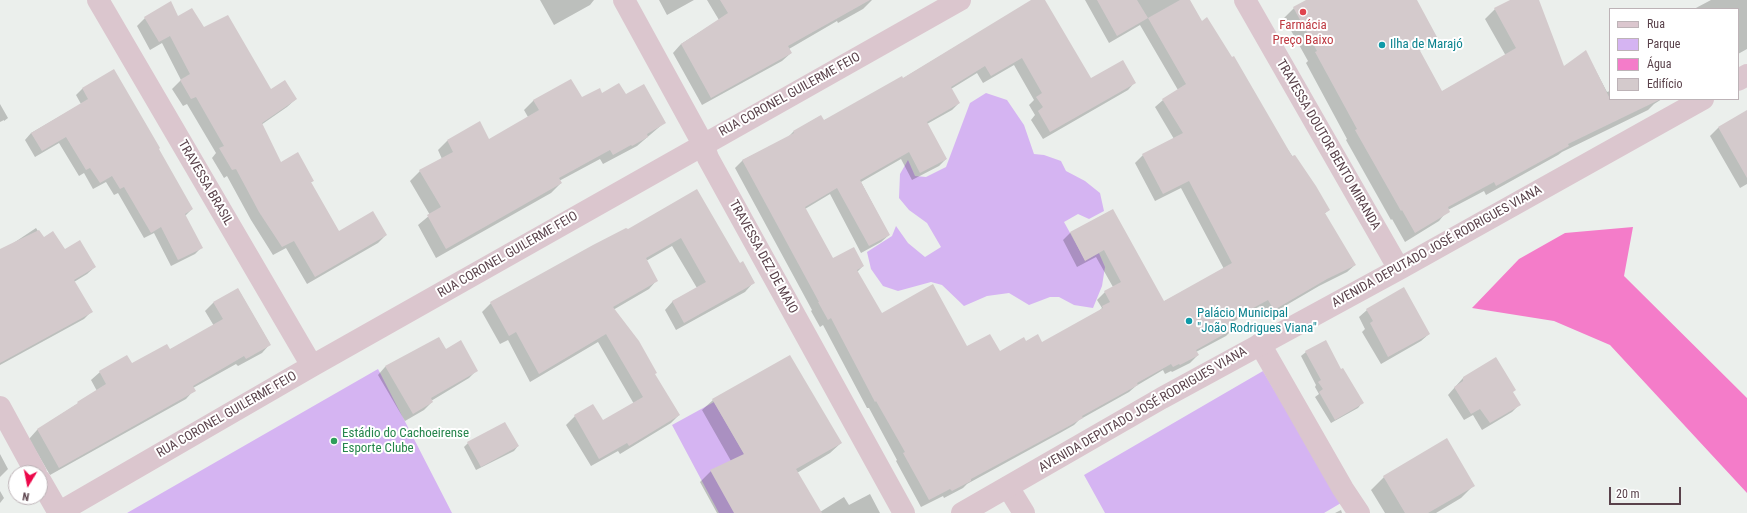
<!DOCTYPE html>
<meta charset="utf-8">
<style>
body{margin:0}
#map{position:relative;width:1747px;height:513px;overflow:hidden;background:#ebefec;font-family:"Roboto Condensed",sans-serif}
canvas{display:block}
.legend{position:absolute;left:1609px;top:8px;width:130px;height:92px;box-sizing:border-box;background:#fff;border:1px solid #bdb3b7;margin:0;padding:5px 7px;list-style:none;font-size:12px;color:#5a424b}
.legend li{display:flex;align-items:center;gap:8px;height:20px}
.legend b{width:20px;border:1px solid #bdb3b7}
.north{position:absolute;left:8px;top:465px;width:40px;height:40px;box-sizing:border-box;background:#fff;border:1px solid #bdb3b7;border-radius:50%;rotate:190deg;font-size:11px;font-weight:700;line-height:16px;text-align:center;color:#5a424b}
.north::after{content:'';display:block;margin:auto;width:14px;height:18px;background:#ec084a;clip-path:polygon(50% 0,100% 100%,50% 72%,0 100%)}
.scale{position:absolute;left:1609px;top:487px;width:72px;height:18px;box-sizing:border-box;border:2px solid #5a424b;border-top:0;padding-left:5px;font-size:12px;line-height:14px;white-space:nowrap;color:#5a424b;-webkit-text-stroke:3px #fff;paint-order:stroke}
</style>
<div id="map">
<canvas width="1747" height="513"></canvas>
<ul class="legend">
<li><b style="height:5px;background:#dbc6ce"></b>Rua</li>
<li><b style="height:11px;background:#d5b4f2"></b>Parque</li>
<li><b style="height:11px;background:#f47cc9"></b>Água</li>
<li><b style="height:11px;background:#d4cacc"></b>Edifício</li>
</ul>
<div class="north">N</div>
<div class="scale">20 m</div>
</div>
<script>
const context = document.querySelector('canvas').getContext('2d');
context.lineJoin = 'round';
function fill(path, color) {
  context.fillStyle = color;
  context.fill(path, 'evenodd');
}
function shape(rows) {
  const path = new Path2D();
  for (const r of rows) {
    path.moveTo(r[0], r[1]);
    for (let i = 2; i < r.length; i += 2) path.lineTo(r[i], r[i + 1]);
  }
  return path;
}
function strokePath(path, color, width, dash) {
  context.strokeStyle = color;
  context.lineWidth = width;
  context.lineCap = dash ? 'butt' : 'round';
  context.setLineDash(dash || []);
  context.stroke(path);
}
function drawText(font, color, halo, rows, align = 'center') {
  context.font = font + ' "Roboto Condensed",sans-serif';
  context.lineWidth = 4;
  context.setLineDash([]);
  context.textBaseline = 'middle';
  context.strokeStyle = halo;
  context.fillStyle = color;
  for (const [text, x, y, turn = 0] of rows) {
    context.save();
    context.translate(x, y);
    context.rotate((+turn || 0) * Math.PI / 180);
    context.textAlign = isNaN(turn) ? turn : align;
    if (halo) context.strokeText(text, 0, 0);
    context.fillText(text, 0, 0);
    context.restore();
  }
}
fill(shape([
 [986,93,1007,100,1024,125,1034,154,1044,155,1061,161,1066,171,1085,181,1100,193,1104,211,1089,219,1078,214,1064,222,1085,260,1099,253,1105,267,1102,286,1093,308,1074,305,1059,297,1050,297,1029,305,1009,293,987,296,964,306,942,285,931,282,898,291,883,286,871,269,867,252,892,236,896,226,908,243,925,257,941,247,927,223,909,210,899,198,900,174,908,160,915,176,926,177,946,167,970,103],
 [378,369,452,513,127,513],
 [1263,371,1341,503,1324,513,1105,513,1084,475],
 [714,402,778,513,719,513,672,425]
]), '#d5b4f2');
fill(shape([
 [1633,227,1624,276,1747,398,1747,493,1610,345,1554,321,1472,308,1519,259,1565,233]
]), '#f47cc9');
fill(shape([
 [540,0,594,0,590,5,554,25],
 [659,0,694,0,667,15],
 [707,0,872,0,863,9,838,23,837,21,789,49,791,53,782,61,702,105,673,53,681,44,719,20],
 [1033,0,1044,0,1090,80,1135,82,1128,90,1043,139,1031,120,1035,115,1029,105,1034,100,1014,65,983,83,977,73,951,89,959,103,952,110,927,124,946,159,939,166,912,180,901,159,861,182,889,235,881,242,861,253,830,194,805,209,833,259,863,266,857,272,881,314,966,348,999,352,1025,343,1042,344,1097,313,1102,308,1097,300,1105,292,1113,287,1096,257,1077,267,1063,240,1070,233,1112,210,1163,302,1224,269,1181,188,1155,201,1135,163,1143,155,1174,139,1155,107,1163,100,1178,90,1140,25,1109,43,1085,0,1188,0,1201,22,1329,210,1324,214,1355,265,1347,272,1319,286,1266,317,1260,306,1231,323,1234,328,1226,336,1196,352,1198,355,1190,363,1172,372,1171,371,1165,374,1163,370,1136,386,1129,392,1079,420,1074,425,1060,433,967,484,963,488,944,498,943,496,921,507,896,461,897,460,869,408,867,408,823,325,820,327,811,311,812,310,735,168,743,160,788,137,793,132,820,116,823,121,902,79],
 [1308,0,1415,0,1435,37,1426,47,1419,51,1441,92,1506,56,1485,19,1495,9,1512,0,1537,0,1563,67,1586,52,1607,92,1610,91,1610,99,1662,99,1654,104,1648,110,1562,152,1558,155,1486,195,1484,191,1448,210,1439,221,1405,242,1392,219,1391,220,1346,140,1347,139,1306,63,1308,61,1284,18,1294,8],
 [1711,0,1747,0,1747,49,1738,54,1738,9,1694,9],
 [178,17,203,29,271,90,296,99,287,107,261,125,280,163,313,181,310,183,339,232,386,235,378,243,307,284,286,248,273,255,251,220,227,176,224,178,212,158,216,153,187,104,183,106,172,89,181,80,162,43,150,50,137,26,145,18],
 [113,71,192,209,185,216,201,248,195,254,171,266,154,233,144,238,118,193,114,195,106,182,93,189,84,173,79,176,59,143,35,157,25,140,31,133,81,104,76,95,82,89],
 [602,95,626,95,664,123,637,146,603,164,600,159,559,181,561,183,551,193,436,258,418,225,430,215,410,181,420,171,442,159,438,150,447,141,489,141,528,117,524,110,534,100,581,98],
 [0,104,8,118,4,121,4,120,0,122],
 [1747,111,1747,184,1740,188,1710,136,1718,128],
 [696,191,740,264,753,283,745,292,676,330,665,310,673,301,697,288,672,246,646,261,657,280,649,289,613,310,679,415,671,423,620,454,618,451,591,466,566,425,575,416,602,422,634,404,598,342,530,382,508,340,500,344,482,312,491,303,594,246,627,231],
 [36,228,43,239,95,267,87,274,74,282,92,311,84,319,0,365,0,252],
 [238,289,270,344,262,353,238,366,236,364,193,388,194,390,186,399,50,475,29,439,37,430,97,391,91,380,100,372,132,364,169,350,214,326,205,311,213,303],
 [1367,310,1429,334,1421,341,1381,364,1362,332,1365,329,1359,317],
 [439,338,446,350,477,370,469,378,431,401,432,402,424,410,405,421,378,375,385,367],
 [1306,352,1340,370,1362,403,1358,408,1331,423,1315,397,1319,394,1315,387,1316,385,1301,356],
 [1463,378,1512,392,1519,405,1512,412,1482,430,1473,415,1464,420,1448,395],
 [713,400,841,443,830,453,797,473,820,512,844,497,849,505,870,494,880,513,717,513,700,482,711,471,731,461,702,410],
 [468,443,518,446,514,451,476,470,464,447],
 [0,454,8,469,0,477],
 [1384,477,1474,485,1461,498,1436,513,1385,513,1371,490],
 [0,491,4,498,0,503],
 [1341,510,1342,513,1335,513]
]), '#0003');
fill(shape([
 [720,0,870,0,788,46,792,53,711,98,681,44,728,13],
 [1031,0,1045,0,1091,78,1123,60,1136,83,1050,132,1038,111,1043,107,1036,97,1042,93,1022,58,991,76,985,66,951,87,960,103,927,122,947,159,920,173,909,152,860,180,890,235,869,246,837,188,805,207,833,258,854,247,864,266,857,270,882,313,933,284,967,346,990,334,1000,351,1024,337,1026,341,1038,334,1042,342,1103,308,1102,306,1110,302,1104,291,1121,282,1104,250,1085,261,1070,232,1113,209,1164,301,1232,263,1189,181,1163,194,1142,154,1183,133,1162,99,1186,84,1148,18,1180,0,1190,0,1202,21,1207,17,1232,57,1234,56,1292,156,1295,155,1316,186,1330,210,1325,213,1356,265,1327,279,1274,310,1268,300,1231,320,1235,328,1196,350,1199,355,1180,365,1179,364,1173,367,1171,364,1137,383,1138,385,1082,416,1083,418,1069,426,971,479,971,481,952,491,950,489,929,500,903,453,905,452,876,401,875,402,831,318,828,320,818,302,819,302,742,160,794,133,793,131,821,115,824,120,902,76,903,78],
 [1097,0,1137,0,1148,18,1117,36],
 [1306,0,1417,0,1437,37,1418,47,1442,91,1516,48,1494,8,1510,0,1539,0,1564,66,1586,50,1610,99,1661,99,1568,144,1569,146,1496,186,1494,182,1448,207,1450,212,1415,233,1402,210,1401,211,1355,130,1357,129,1315,52,1317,51,1293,7],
 [171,1,178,16,192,8,204,27,228,15,271,89,285,80,297,99,262,123,281,162,298,152,314,181,311,182,339,231,373,211,387,235,315,277,294,241,282,247,259,212,236,169,232,170,219,148,224,146,196,97,191,99,180,80,190,74,170,36,159,42,144,17],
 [114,69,160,148,159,149,193,209,185,214,203,248,178,260,161,227,151,233,124,187,120,189,112,176,100,183,90,168,86,170,66,137,42,151,31,133,88,99,82,88],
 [571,79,582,97,600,88,602,93,619,83,626,94,644,84,666,123,647,134,648,137,632,146,631,145,613,155,610,150,559,178,562,183,446,249,427,215,441,207,419,170,453,152,447,140,480,121,489,139,539,110,533,100],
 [1747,110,1747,178,1718,127],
 [697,189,740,263,743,261,755,283,684,323,672,301,706,282,681,238,646,258,658,281,613,307,639,341,657,373,655,374,680,415,629,446,627,443,599,459,574,415,593,404,603,420,643,397,606,334,539,374,516,332,509,336,490,302,593,245,626,228,628,229],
 [39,230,44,237,53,231,65,249,80,240,96,267,74,280,93,312,0,363,0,249],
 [1404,287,1430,334,1388,357,1370,323,1373,321,1366,309],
 [238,288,271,345,246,359,244,356,193,386,196,391,59,468,37,429,78,403,77,402,106,384,99,371,127,355,132,363,167,344,170,349,223,319,213,302],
 [439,337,446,349,461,340,478,371,431,398,433,402,413,414,385,366],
 [1326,340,1341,369,1343,368,1364,403,1335,420,1319,392,1323,389,1318,382,1321,380,1305,351],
 [790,355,842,443,796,469,822,513,734,513,710,470,744,454,712,399],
 [1496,357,1516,390,1513,392,1521,405,1490,423,1480,409,1471,414,1454,387,1463,381,1463,377],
 [505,422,519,446,481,467,467,442],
 [1447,438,1475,486,1428,513,1405,513,1383,476]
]), '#d4cacc');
strokePath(shape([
 [98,0,312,366],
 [624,0,703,144,708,158,904,513],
 [1260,344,1343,489,1359,513],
 [0,407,36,473],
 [40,480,59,513],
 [1008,487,1024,513],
 [58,513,312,366,960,0]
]), '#dbc6ce', 22);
strokePath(shape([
 [1245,0,1399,269],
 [1738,80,1747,75],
 [962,513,1162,398,1399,269,1703,99]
]), '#dbc6ce', 22);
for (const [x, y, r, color] of [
 [1303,12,4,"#e0444e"],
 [1382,45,4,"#0f9aa8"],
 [1189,321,4,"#0f9aa8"],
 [334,441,4,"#2e9e5b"]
]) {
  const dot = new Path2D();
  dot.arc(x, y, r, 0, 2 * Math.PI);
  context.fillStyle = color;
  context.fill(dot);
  strokePath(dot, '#fff', 1.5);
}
drawText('13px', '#be3a42', '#fff', [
 ["Farmácia",1303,26],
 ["Preço Baixo",1303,41]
]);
drawText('13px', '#0d838f', '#fff', [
 ["Ilha de Marajó",1390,45],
 ["Palácio Municipal",1197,314],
 ["\"João Rodrigues Viana\"",1197,329]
], 'left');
drawText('13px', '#5a424b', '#fff', [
 ["RUA CORONEL GUILERME FEIO",790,95,-29],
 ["TRAVESSA DOUTOR BENTO MIRANDA",1328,145,60],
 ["TRAVESSA BRASIL",205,183,60],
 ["AVENIDA DEPUTADO JOSÉ RODRIGUES VIANA",1437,247,-29],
 ["RUA CORONEL GUILERME FEIO",508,255,-30],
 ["TRAVESSA DEZ DE MAIO",763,257,61],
 ["AVENIDA DEPUTADO JOSÉ RODRIGUES VIANA",1143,410,-30],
 ["RUA CORONEL GUILERME FEIO",227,415,-30]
]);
drawText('13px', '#27864d', '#fff', [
 ["Estádio do Cachoeirense",342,434],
 ["Esporte Clube",342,449]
], 'left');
</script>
